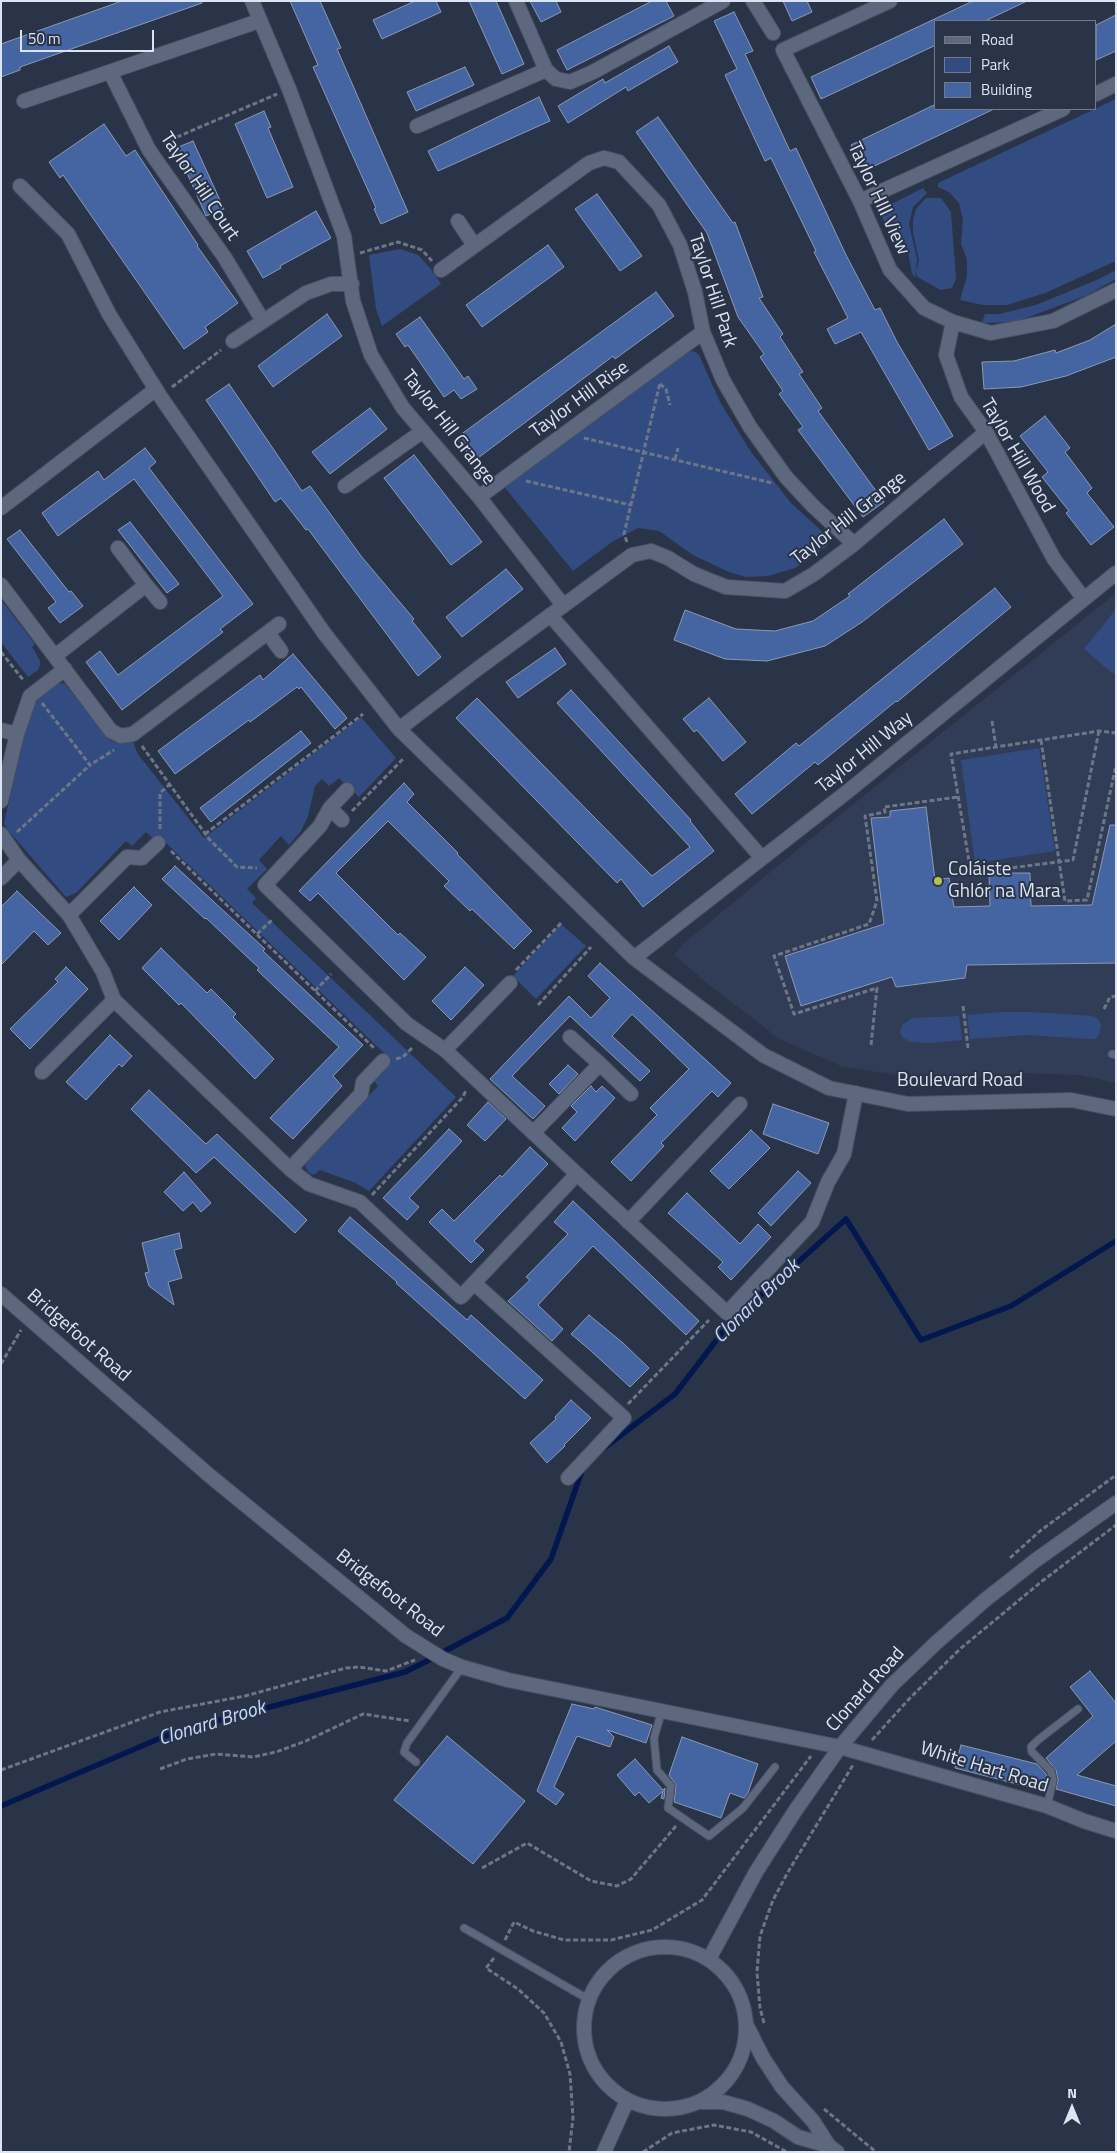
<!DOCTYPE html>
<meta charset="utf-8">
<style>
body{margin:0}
#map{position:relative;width:1117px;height:2153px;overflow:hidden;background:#2a3448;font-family:"Titillium Web",sans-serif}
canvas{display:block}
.frame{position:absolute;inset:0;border:2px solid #dde4f1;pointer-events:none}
.legend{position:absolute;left:934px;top:20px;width:162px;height:90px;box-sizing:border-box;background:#2a3448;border:1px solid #727a8c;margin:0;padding:6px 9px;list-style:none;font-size:15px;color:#dde4f1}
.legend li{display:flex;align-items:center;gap:10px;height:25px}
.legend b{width:25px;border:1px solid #727a8c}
.north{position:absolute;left:1047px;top:2083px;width:50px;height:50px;-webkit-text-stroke:4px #2a3448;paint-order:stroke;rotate:0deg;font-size:14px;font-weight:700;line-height:20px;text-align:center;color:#dde4f1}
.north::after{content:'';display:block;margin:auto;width:18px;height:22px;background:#dde4f1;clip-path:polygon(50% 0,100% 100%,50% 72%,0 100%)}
.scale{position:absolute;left:20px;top:30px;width:134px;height:22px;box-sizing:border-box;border:2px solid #dde4f1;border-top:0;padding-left:6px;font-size:15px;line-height:18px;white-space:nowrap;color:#dde4f1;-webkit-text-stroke:4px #2a3448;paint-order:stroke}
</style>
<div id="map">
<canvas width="1117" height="2153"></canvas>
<div class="frame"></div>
<ul class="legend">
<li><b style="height:6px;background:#5d687f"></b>Road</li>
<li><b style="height:14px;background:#324c82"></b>Park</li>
<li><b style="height:14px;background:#4564a2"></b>Building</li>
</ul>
<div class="north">N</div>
<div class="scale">50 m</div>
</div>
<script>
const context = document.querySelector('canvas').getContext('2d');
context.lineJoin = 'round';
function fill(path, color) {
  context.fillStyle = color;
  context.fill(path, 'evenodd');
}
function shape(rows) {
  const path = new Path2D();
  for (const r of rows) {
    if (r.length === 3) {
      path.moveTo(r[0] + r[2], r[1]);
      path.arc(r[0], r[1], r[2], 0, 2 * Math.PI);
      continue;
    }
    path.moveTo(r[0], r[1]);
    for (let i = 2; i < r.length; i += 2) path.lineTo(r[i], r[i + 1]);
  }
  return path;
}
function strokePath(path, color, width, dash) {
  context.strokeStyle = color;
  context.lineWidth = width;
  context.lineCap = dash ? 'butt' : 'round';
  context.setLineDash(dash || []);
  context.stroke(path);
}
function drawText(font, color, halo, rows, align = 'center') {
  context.font = font + ' "Titillium Web",sans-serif';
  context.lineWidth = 4;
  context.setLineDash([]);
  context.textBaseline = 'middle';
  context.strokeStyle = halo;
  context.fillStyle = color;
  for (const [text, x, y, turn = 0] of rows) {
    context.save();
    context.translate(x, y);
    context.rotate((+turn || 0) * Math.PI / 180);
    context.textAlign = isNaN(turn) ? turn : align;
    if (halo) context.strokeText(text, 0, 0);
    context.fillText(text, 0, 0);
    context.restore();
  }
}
fill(shape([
 [1116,593,1116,1083,1079,1075,1019,1073,967,1079,920,1079,841,1066,781,1040,714,989,674,955,683,944,836,818]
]), '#313d56');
fill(shape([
 [1116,99,1116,261,1045,293,1007,305,983,305,960,300,967,276,967,259,961,244,963,220,959,203,949,192,938,187,938,183],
 [923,188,927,193,913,207,909,224,917,259,915,278,912,273,908,252,883,220,882,212,886,207],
 [926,198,941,198,951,212,956,279,952,288,941,290,917,277,916,271,919,261,913,232,913,220,916,209],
 [400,249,418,255,431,269,441,284,382,326,376,309,369,255],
 [1116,270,1116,279,1085,296,1015,322,982,323,985,314,999,314,1036,305,1099,279],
 [694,351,699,355,720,402,751,452,791,503,826,535,829,540,827,546,795,568,768,576,746,577,729,572,693,555,659,531,638,528,612,542,573,571,502,484,688,352],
 [1,600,35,644,32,647,40,661,40,665,38,670,28,677,1,642],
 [1116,609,1116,676,1084,649],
 [62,683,65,684,111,741,118,743,133,741,137,753,204,838,361,717,396,758,359,797,339,778,329,786,322,779,315,786,308,816,301,831,289,845,281,836,259,860,267,869,247,889,256,898,252,903,456,1097,369,1191,356,1183,320,1170,314,1175,309,1173,305,1166,308,1160,378,1086,374,1081,388,1066,387,1056,164,841,154,839,146,832,132,846,126,841,76,893,66,897,7,829,4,823,32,704,42,693,56,684],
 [1039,748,1055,851,975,863,961,760],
 [561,924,586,946,536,999,513,976],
 [1001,1012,1031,1012,1092,1016,1097,1018,1101,1024,1099,1035,1095,1039,1091,1039,1027,1035,970,1039,967,1015],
 [959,1016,962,1040,929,1043,911,1042,903,1038,900,1032,903,1024,912,1018]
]), '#324c82');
strokePath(shape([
 [604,1448,675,1394,728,1325,846,1219,921,1340,1011,1306,1116,1241],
 [445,1651,507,1618,551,1559,583,1468],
 [1,1806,177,1731,405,1672,429,1660]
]), '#03174f', 5.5);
const building = shape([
 [122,1,202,1,202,3,20,67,20,70,1,77,1,44,122,1],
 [290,1,320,1,341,48,337,49,408,212,381,224,374,209,376,208,313,67,318,65,290,1],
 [415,1,436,1,441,12,382,39,373,20,415,1],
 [469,1,496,1,524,64,502,74,469,1],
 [530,1,556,1,561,12,541,22,530,1],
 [652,1,666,1,674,16,567,70,557,50,652,1],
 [783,1,807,1,812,12,792,21,783,1],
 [973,1,1027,1,985,21,936,21,936,45,821,99,811,77,973,1],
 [734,12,753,51,745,54,790,151,796,148,846,255,875,310,880,308,897,342,953,436,929,450,861,332,835,344,827,329,848,318,814,252,816,251,771,158,765,161,725,75,737,69,714,21,734,12],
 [1116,15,1116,51,1096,60,1096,25,1116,15],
 [669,46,678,62,628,91,626,87,568,123,558,106,603,79,605,83,669,46],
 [465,67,474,85,416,111,407,92,465,67],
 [539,97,550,121,438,171,428,151,539,97],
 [936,104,936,109,994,109,864,171,851,145,936,104],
 [264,111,271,127,268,128,293,187,267,198,235,124,264,111],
 [658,117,733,223,735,222,763,297,759,298,783,334,780,337,803,372,799,374,822,408,818,411,884,502,863,517,798,430,803,427,779,394,783,391,760,357,764,354,738,317,707,233,636,132,658,117],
 [104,124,126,156,135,150,198,245,197,246,238,303,205,327,208,332,184,349,63,175,60,178,49,162,104,124],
 [193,141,224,209,206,216,176,148,193,141],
 [597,194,642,256,620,271,575,209,597,194],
 [316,211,331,238,280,266,281,268,263,278,247,251,316,211],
 [548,245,564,267,482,327,466,305,548,245],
 [656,292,674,316,615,359,613,356,596,369,474,461,456,438,656,292],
 [327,314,342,336,273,387,258,366,327,314],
 [420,317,464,379,468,376,477,389,461,399,454,390,444,397,408,345,405,347,396,334,420,317],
 [1116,324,1116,357,1066,376,1021,387,984,389,982,362,1014,361,1055,350,1056,353,1090,340,1116,324],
 [229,384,302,491,310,486,361,556,414,619,412,621,441,657,418,676,308,529,306,530,281,498,275,502,206,400,229,384],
 [370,408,387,429,330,474,312,452,370,408],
 [1045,416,1070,448,1065,452,1092,488,1087,493,1114,527,1091,545,1066,513,1069,511,1042,477,1048,472,1020,436,1045,416],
 [145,448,156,462,149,468,253,604,220,629,223,632,122,710,86,662,100,651,118,675,223,596,134,479,58,536,42,513,98,471,104,480,145,448],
 [414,455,482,542,451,565,384,478,414,455],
 [944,519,963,544,862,622,825,646,767,661,725,659,674,640,685,610,736,629,775,631,813,621,850,596,848,594,944,519],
 [130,522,179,584,167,593,118,530,130,522],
 [20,530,69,592,71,591,83,606,60,623,48,608,56,602,7,539,20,530],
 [506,569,523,589,462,637,446,617,506,569],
 [995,588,1011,607,897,702,896,701,818,765,815,762,752,814,735,794,796,743,799,746,995,588],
 [555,648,566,664,518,698,506,682,555,648],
 [293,654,347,718,335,729,301,687,299,689,297,687,250,722,249,720,175,774,158,751,260,675,263,680,293,654],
 [571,690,691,820,690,821,714,851,643,907,621,879,617,883,456,718,477,698,652,876,690,847,557,703,571,690],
 [709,698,746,742,723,761,697,730,694,732,683,719,709,698],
 [301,731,311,743,211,822,200,808,301,731],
 [404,783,414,794,407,802,458,853,457,854,532,931,514,949,472,909,470,911,444,886,449,881,388,821,336,873,398,935,400,933,426,957,404,980,318,893,310,901,299,891,404,783],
 [926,807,935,880,949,878,954,907,990,906,989,873,1030,873,1031,906,1092,905,1110,825,1116,825,1116,963,967,965,965,978,896,987,892,977,801,1006,785,956,884,924,871,818,890,817,890,811,926,807],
 [175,866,265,949,263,951,363,1045,333,1076,342,1086,293,1139,270,1118,339,1047,277,989,257,970,259,968,206,918,205,919,162,879,175,866],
 [134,887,152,905,119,940,100,921,134,887],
 [17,891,61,933,48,945,34,931,1,965,1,907,17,891],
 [161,948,207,993,211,989,236,1014,233,1017,274,1059,255,1079,181,1003,179,1005,142,968,161,948],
 [600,963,731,1083,718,1097,712,1091,661,1143,664,1146,631,1181,611,1162,657,1115,650,1108,689,1069,632,1014,612,1036,650,1071,640,1081,570,1016,512,1076,545,1106,533,1119,490,1079,569,996,591,1018,610,998,588,976,600,963],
 [66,967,88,989,30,1049,10,1029,58,982,55,979,66,967],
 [465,967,484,985,451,1020,432,1001,465,967],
 [110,1035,132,1056,122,1067,119,1064,86,1100,66,1082,110,1035],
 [568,1065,578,1074,559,1094,549,1084,568,1065],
 [591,1086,596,1092,602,1086,615,1098,575,1141,562,1128,577,1112,571,1106,591,1086],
 [149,1090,206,1144,217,1134,307,1220,295,1233,214,1157,196,1173,131,1109,149,1090],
 [488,1102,506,1119,485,1141,467,1125,488,1102],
 [773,1104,829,1123,818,1154,763,1134,773,1104],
 [449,1129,462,1141,409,1198,419,1207,407,1220,383,1198,449,1129],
 [751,1130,770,1148,729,1189,710,1171,751,1130],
 [530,1147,548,1164,474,1241,484,1250,471,1263,429,1222,442,1209,454,1221,500,1175,502,1177,530,1147],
 [798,1171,811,1183,771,1226,758,1213,798,1171],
 [184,1172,211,1203,201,1212,193,1202,183,1211,164,1192,184,1172],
 [687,1193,740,1244,758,1224,771,1237,731,1280,718,1267,723,1262,668,1213,687,1193],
 [573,1201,699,1321,686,1335,593,1246,538,1305,563,1329,552,1341,508,1301,530,1280,526,1277,568,1234,554,1222,573,1201],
 [350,1217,467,1320,471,1315,543,1380,525,1399,396,1283,397,1282,338,1231,350,1217],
 [179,1233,182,1248,174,1250,182,1278,168,1282,174,1305,149,1286,145,1273,149,1272,142,1243,179,1233],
 [589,1315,623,1343,649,1368,630,1387,590,1350,571,1334,589,1315],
 [571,1400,591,1418,564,1445,565,1446,547,1463,530,1443,556,1419,555,1417,571,1400],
 [1090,1671,1116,1703,1116,1741,1077,1775,1116,1786,1116,1806,1056,1789,1058,1780,1056,1770,1046,1758,1093,1716,1070,1687,1090,1671],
 [572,1704,594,1709,595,1707,652,1725,646,1743,607,1730,614,1737,610,1747,577,1736,554,1787,564,1794,556,1805,537,1791,572,1704],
 [447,1736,525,1801,473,1864,394,1800,447,1736],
 [682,1737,758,1764,748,1793,744,1798,730,1793,721,1818,674,1802,676,1785,669,1775,682,1737],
 [961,1745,1037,1764,1046,1774,1048,1781,1044,1791,955,1768,961,1745],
 [635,1759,663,1790,665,1788,664,1799,661,1798,663,1791,649,1803,639,1792,635,1796,617,1775,635,1759]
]);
fill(building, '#4564a2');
strokePath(building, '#8d99b1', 1);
const service = shape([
 [1112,1054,1116,1055],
 [662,1710,654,1738,655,1749,657,1770,671,1786,668,1808,709,1836,743,1808,775,1767],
 [416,1762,404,1752,407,1743,462,1667],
 [1047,1806,1053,1781,1051,1771,1032,1752,1031,1747,1038,1740,1078,1709],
 [464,1928,588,1999]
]);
const minor = shape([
 [252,1,289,89,344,236,353,301,371,355,403,408,479,497,563,605],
 [516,1,546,70,556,79,570,82,593,72,723,1],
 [753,1,773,33],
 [890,1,783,50,860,201,890,270,924,308,953,322,991,333,1053,321,1116,290],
 [110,72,149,150,225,258,263,321],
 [1096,94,1116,84],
 [24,101,259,21],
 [417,126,546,70],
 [20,186,68,234,109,314,160,396,324,633,399,729,634,958,763,1055,829,1088,908,1104,1071,1100,1116,1109],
 [860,201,1063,109],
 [458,221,474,245],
 [441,270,589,163,604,158,619,162,659,205,680,245,695,292,703,332,723,380,750,427,786,477,813,506,854,544],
 [953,322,946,355,961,397,986,432,1054,559,1084,599],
 [233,341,306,293,331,284,352,284],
 [345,486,423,431],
 [479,497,703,332],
 [1,508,156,389],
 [1,585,111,731,121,736,133,734,279,624],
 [146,585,160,602],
 [550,615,762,858],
 [268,633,281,651],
 [55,656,146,585,118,548],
 [399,729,476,670,632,555,651,551,668,558,694,574,726,587,785,591,814,574,854,544,986,432],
 [1,730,17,734,1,801],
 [17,734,30,696,65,669],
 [347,790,330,808,320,826,265,885,407,1024,445,1050,577,1174,474,1283],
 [330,808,342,820],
 [1,834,19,860,69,915,103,972,114,1000,290,1169,309,1184,360,1202,461,1297,474,1283,624,1418,568,1478],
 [1,878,19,860],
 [69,915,127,857,142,858,158,843],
 [634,958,847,792,1116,573],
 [445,1050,510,983],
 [600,1064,631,1094],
 [42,1072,114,1000],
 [533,1133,600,1064,570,1037],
 [290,1169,361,1094,363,1082,383,1061],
 [577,1174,727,1313,812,1222,828,1182,844,1154,856,1093],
 [628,1222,740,1104],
 [840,1747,1047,1806,1084,1821,1116,1831]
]);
const tertiary = shape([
 [1,1294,210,1476,406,1636,443,1659,462,1667,508,1680,840,1747],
 [747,2026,763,2058,782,2087,813,2121,829,2146],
 [701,2102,723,2102,748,2109,774,2121,798,2137,829,2146,837,2152]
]);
const secondary = shape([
 [665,2028,81],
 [709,1959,756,1872,795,1811,840,1747,892,1685,937,1642,985,1600,1036,1560,1116,1503],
 [604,2152,627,2101]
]);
strokePath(service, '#485061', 9);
strokePath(minor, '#485061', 16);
strokePath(tertiary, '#485061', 16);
strokePath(secondary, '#485061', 16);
strokePath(shape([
 [163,143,277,94],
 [360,253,398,242,422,250,432,261],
 [660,384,666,389,670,405],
 [172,387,221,350],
 [584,438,772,483],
 [675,459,678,448],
 [526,481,631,505],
 [627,542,624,534,660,383],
 [1,652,24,681],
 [42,703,90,765,114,750],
 [992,721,996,747],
 [1099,731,1073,860,971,873,951,754,1099,731,1116,733],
 [1041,740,1065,901,1087,900,1116,765],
 [142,746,209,839,237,867,257,868],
 [352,811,403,759],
 [160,829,160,793,170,784],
 [17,832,90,765],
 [205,834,363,714],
 [171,851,375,1049],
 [257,934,272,920],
 [516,970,562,922],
 [315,991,331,974],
 [538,1005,591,947],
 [963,1006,968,1048],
 [1104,1009,1110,997,1116,996],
 [871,1045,877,988,794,1014,774,956,869,924,877,901,865,816,885,812,884,807,958,797],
 [396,1059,403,1057,413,1047],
 [372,1195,463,1097,466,1090],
 [1,1364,21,1330],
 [628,1404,709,1320],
 [1010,1558,1040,1531,1116,1475],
 [872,1740,909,1699,960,1649,1041,1582,1116,1525],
 [160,1769,187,1759,216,1754,253,1757,276,1752,306,1741,363,1714,410,1721],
 [1,1770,160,1712,245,1696,346,1668,359,1667,386,1671,415,1660],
 [482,1868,527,1843,591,1881,617,1886,631,1879,676,1826],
 [505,1940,514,1922,533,1931,564,1940,611,1940,652,1930,702,1900,811,1756],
 [494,1958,486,1968,518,1989,544,2013,561,2042,570,2074,573,2118,569,2152],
 [764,2023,760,2008,757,1972,760,1936,773,1900,788,1872,853,1765],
 [824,2109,876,2152],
 [643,2152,672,2133,714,2125,751,2132,787,2152]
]), '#6d7687', 3, [5, 2.5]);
strokePath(service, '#5d687f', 7);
strokePath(minor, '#5d687f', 14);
strokePath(tertiary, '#5d687f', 14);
strokePath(secondary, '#5d687f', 14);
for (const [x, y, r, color] of [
 [938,881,5,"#b8c147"]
]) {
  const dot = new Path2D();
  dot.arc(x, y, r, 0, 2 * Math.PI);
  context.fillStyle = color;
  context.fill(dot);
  strokePath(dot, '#2a3448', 2);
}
drawText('19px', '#dde4f1', '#2a3448', [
 ["Taylor Hill Court",199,187,56],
 ["Taylor HIll View",878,199,65],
 ["Taylor Hill Park",712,291,72],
 ["Taylor Hill Rise",580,400,-36],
 ["Taylor Hill Grange",448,428,52],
 ["Taylor Hill Wood",1017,456,60],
 ["Taylor Hill Grange",849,519,-38],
 ["Taylor Hill Way",865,753,-39],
 ["Boulevard Road",960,1081],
 ["Bridgefoot Road",78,1336,41],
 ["Bridgefoot Road",389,1594,38],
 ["Clonard Road",866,1690,-48],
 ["White Hart Road",984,1768,17]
]);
drawText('19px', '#dde4f1', '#2a3448', [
 ["Coláiste",948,870],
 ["Ghlór na Mara",948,892]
], 'left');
drawText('italic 20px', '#c5d8fc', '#2a3448', [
 ["Clonard Brook",757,1302,-44],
 ["Clonard Brook",212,1724,-17]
]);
</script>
